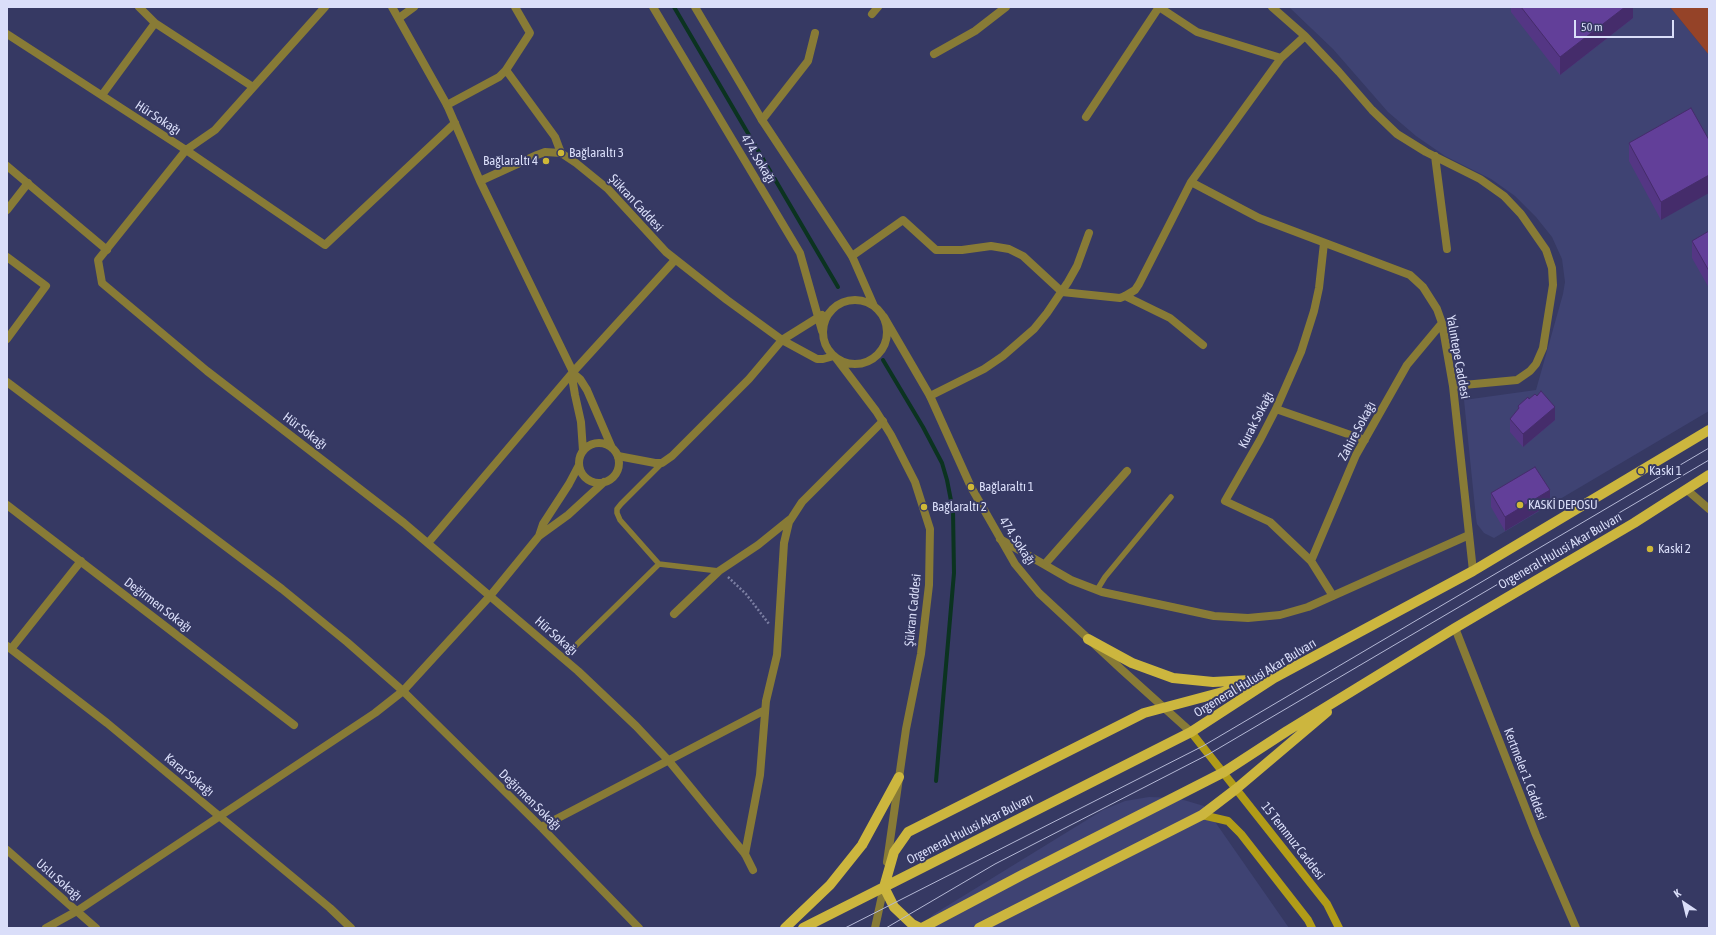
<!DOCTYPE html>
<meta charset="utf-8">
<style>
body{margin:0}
#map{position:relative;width:1716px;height:935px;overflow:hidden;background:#363963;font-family:"Asap Condensed",sans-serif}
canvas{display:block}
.frame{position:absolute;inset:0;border:8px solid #dadef9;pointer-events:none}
.north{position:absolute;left:1664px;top:883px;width:40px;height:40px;-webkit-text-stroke:3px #363963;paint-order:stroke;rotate:325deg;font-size:11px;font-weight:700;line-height:16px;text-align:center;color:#dadef9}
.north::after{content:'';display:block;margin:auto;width:14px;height:18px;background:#dadef9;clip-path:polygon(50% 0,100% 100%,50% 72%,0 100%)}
.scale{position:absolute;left:1574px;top:20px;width:100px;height:18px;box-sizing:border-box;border:2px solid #dadef9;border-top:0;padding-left:5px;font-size:12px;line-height:14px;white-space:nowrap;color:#dadef9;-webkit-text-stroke:3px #363963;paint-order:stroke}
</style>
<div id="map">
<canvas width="1716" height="935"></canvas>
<div class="frame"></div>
<div class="north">K</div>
<div class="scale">50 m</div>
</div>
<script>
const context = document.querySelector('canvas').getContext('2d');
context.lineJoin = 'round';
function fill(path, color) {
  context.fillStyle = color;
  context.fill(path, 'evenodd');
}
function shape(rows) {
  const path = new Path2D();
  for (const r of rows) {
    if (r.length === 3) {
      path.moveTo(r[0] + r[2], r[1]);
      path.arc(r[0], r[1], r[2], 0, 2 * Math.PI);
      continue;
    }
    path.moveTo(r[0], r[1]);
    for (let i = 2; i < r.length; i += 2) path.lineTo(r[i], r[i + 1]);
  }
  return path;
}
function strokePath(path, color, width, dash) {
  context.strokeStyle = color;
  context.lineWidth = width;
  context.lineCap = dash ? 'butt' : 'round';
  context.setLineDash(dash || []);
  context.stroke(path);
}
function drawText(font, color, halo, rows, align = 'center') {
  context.font = font + ' "Asap Condensed",sans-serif';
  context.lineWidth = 4;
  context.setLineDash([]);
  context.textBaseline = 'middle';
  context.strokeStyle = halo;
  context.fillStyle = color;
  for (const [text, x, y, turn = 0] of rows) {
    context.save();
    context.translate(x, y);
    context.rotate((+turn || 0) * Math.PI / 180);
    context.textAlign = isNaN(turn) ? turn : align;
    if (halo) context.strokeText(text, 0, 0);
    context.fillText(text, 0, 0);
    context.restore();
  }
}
fill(shape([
 [1289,7,1670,7,1709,55,1709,411,1494,538,1484,533,1477,524,1476,518,1464,400,1536,390,1563,294,1565,282,1562,259,1552,237,1536,217,1515,196,1491,179,1445,156,1416,136,1388,112,1333,49],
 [1149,797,1177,798,1204,806,1289,928,919,928,934,914,1103,810,1125,801]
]), '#3f4373');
fill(shape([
 [1670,7,1709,7,1709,55]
]), '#954328');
strokePath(shape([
 [674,7,838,287],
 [883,360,923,427,942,463,947,480,953,511,954,573,936,781]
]), '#0b3320', 4);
strokePath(shape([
 [728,577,746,594,769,624]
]), '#7b7ea2', 2.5, [2, 2]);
strokePath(shape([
 [659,564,719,571],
 [1097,590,1105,577,1171,497],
 [563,658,659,564,620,520,617,513,617,509,621,504,662,463]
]), '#887b36', 5.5);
strokePath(shape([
 [325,7,215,130,186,150,325,245,455,123],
 [1272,7,1305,36,1339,72,1372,110,1397,134,1426,152,1480,179,1504,196,1521,214,1546,250,1552,268,1553,285,1543,348,1536,364,1530,371,1517,380,1453,386],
 [872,14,878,7],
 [399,18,414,7],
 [155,23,253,87],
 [7,34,186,150,98,260,102,283,207,371,404,523,578,671,636,726,669,761,745,854,753,870],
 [934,54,975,31,1006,7],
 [506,70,555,137,561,153],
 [102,95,155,23,139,7],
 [447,105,499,77,506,70,530,33,515,7],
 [1086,117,1159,7,1197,32,1281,58],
 [762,120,808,61,815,33],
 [1435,156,1447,249],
 [7,166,107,250],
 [1191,182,1259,218,1410,275,1423,287,1437,309,1442,323,1453,386,1473,571],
 [7,210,28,183],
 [1324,243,1319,288,1314,311,1301,352,1276,409,1260,440,1225,501,1270,522,1311,561,1333,596],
 [852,256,903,220,936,250,962,250,991,246,1009,249,1023,256,1062,292,1120,298,1125,296,1135,290,1139,284,1191,182,1281,58,1305,36],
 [7,257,46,286,7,339],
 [1125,296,1170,318,1203,345],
 [7,382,282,589,347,642,403,691,541,827,639,928],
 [930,396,984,369,1003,356,1034,329,1047,313,1068,282,1077,266,1089,233],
 [1276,409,1365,440],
 [618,456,655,463,662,463,672,456,749,379,782,340],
 [1686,489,1709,509],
 [7,505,294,725],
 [1000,539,1071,580,1102,592,1214,616,1248,618,1280,615,1308,607,1469,535],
 [428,543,573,372,675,260],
 [1311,561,1356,455,1407,365,1442,323],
 [1045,564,1127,471],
 [674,614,719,571,758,545,789,520],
 [7,646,107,723,330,908,351,928],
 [11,649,81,561],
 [541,827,765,710],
 [7,850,96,928],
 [745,854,760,775,766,701,777,655,784,543,789,522,802,502,883,421]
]), '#887b36', 8);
strokePath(shape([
 [392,7,447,105,480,181,537,155,545,152,561,153,576,163,608,189,666,252,727,300,782,340,817,359,823,359,834,356],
 [653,7,800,253,822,331],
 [695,7,762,120,852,256,874,306],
 [480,181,574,374,580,379,587,390,612,448],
 [855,332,32],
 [884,317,930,396,971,487,1015,564,1039,593,1121,669,1191,732],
 [782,340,822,315],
 [836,358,876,411,891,435,915,482,930,529,929,585,925,619,921,654,906,729,887,862],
 [574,374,573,383,575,395,581,422,583,451],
 [599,463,20],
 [539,536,543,524,569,484,579,465],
 [1455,628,1536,835,1576,928],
 [46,928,77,911,375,713,403,691,490,596,539,536,568,515,604,482],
 [875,928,884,886]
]), '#887b36', 8);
strokePath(shape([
 [1191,732,1327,904,1339,928],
 [1202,815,1228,821,1241,834,1308,920,1312,928]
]), '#b19c18', 8);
strokePath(shape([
 [1088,639,1132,663,1173,678,1213,682,1250,680],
 [785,928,830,885,862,845,899,777],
 [803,928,1191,732,1274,678,1473,571,1709,430],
 [920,928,912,924,894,907,884,887,894,852,908,832,1144,713,1264,681],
 [922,928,1022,875,1224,772,1287,731,1455,628,1634,523,1709,475],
 [979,928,1202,815,1236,789,1327,712]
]), '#ccb63e', 10);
strokePath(shape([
 [845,928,1203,746,1709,448],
 [886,928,995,864,1209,754,1709,460]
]), '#b4b8d6', 1);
fill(shape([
 [1511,7,1633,7,1633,18,1560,75,1511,12],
 [1709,140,1661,220,1629,161,1629,143],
 [1709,231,1709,288,1692,258,1692,241],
 [1518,406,1555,420,1523,447,1510,432,1510,419,1518,409],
 [1491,493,1550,504,1505,531,1491,507]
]), '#543684');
fill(shape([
 [1625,7,1633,7,1633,18,1560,75,1560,57],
 [1709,175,1709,193,1661,220,1661,202],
 [1555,407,1555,420,1523,447,1523,434],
 [1550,490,1550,504,1505,531,1505,517]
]), '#452c6b');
const building = shape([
 [1521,7,1625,7,1560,57,1521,7],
 [1691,108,1709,140,1709,175,1661,202,1629,143,1691,108],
 [1709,231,1709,271,1692,241,1709,231],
 [1541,391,1555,407,1523,434,1510,419,1519,408,1518,406,1528,397,1529,399,1535,394,1537,396,1541,391],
 [1535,467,1550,490,1505,517,1491,493,1535,467]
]);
fill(building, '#623f99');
strokePath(building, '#452c6b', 1);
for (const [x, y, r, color] of [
 [561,153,4,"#cfb837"],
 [546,161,4,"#cfb837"],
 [1641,471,4,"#cfb837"],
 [971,487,4,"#cfb837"],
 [1520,505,4,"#cfb837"],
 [924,507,4,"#cfb837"],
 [1650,549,4,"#cfb837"]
]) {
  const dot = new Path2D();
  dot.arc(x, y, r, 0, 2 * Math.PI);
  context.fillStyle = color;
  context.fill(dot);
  strokePath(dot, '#363963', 1.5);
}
drawText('13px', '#dadef9', '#363963', [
 ["Hür Sokağı",158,118,33],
 ["474. Sokağı",758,159,59],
 ["Şükran Caddesi",636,203,47],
 ["Yalıntepe Caddesi",1458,357,80],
 ["Kurak Sokağı",1256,420,-63],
 ["Hür Sokağı",305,431,37],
 ["Zahire Sokağı",1357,431,-62],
 ["474. Sokağı",1017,541,57],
 ["Orgeneral Hulusi Akar Bulvarı",1560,551,-30],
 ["Değirmen Sokağı",158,605,37],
 ["Şükran Caddesi",913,610,-84],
 ["Hür Sokağı",556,636,41],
 ["Orgeneral Hulusi Akar Bulvarı",1255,678,-31],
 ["Kertmeler 1. Caddesi",1525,774,69],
 ["Karar Sokağı",189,775,39],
 ["Değirmen Sokağı",530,800,44],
 ["Orgeneral Hulusi Akar Bulvarı",970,829,-27],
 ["15 Temmuz Caddesi",1293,841,52],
 ["Uslu Sokağı",59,880,41]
]);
drawText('13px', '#dadef9', '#363963', [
 ["Bağlaraltı 3",569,153],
 ["Bağlaraltı 4",538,161,"right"],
 ["Kaski 1",1649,471],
 ["Bağlaraltı 1",979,487],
 ["KASKİ DEPOSU",1528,505],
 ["Bağlaraltı 2",932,507],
 ["Kaski 2",1658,549]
], 'left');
</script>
